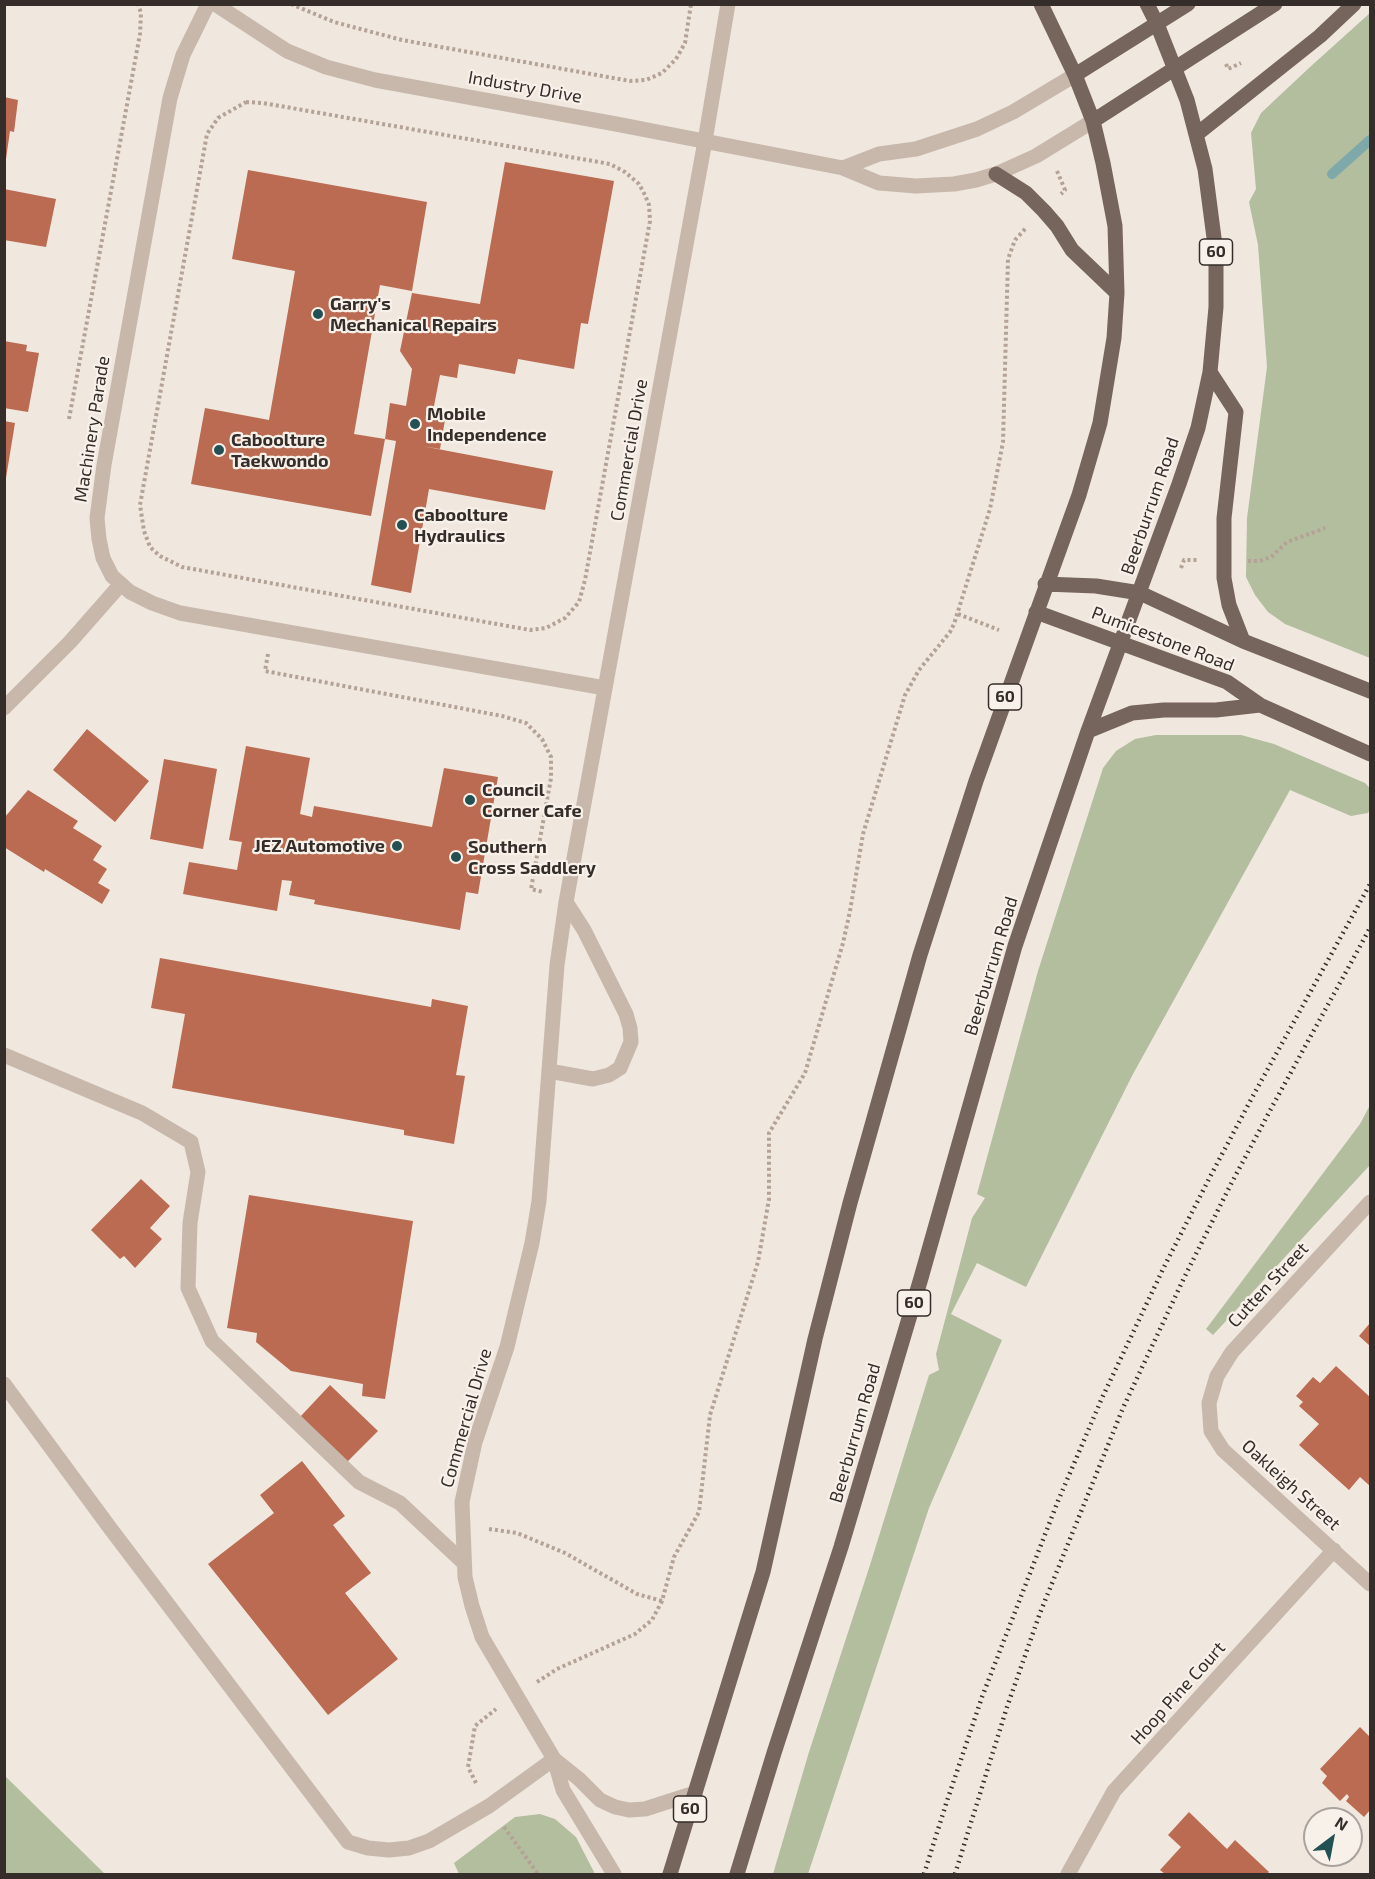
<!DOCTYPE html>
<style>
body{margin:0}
#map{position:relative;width:1375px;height:1879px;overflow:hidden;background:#f0e7de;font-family:"Exo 2",sans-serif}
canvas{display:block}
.frame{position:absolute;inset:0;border:6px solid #352d29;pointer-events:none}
.north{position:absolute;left:1303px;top:1807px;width:60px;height:60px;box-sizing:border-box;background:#f8f1ea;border:2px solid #aaa39d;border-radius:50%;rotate:32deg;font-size:16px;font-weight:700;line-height:24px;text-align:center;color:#352d29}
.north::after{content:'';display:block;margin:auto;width:21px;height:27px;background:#235053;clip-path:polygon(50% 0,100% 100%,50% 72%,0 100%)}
</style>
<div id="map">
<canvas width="1375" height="1879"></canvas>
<div class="frame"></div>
<div class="north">N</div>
</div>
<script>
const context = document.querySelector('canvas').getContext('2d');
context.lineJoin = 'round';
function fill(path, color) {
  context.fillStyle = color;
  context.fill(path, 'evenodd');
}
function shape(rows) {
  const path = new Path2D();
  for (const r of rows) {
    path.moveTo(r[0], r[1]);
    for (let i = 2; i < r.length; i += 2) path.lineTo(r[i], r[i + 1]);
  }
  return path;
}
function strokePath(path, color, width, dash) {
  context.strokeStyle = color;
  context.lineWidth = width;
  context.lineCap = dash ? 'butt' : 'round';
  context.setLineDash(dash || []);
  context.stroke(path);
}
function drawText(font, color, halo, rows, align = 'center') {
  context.font = font + ' "Exo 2",sans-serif';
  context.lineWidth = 4.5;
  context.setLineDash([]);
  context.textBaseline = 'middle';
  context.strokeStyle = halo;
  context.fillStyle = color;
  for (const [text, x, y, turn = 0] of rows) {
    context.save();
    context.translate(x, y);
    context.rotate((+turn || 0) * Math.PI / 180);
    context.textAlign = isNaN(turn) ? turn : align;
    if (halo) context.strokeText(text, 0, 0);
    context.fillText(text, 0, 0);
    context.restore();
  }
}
fill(shape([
 [1370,13,1370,658,1285,624,1268,612,1255,595,1246,577,1247,518,1267,367,1258,245,1249,202,1256,189,1251,133,1261,113,1310,67],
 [1156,735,1241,735,1274,744,1365,783,1370,788,1370,809,1368,813,1351,816,1290,790,1133,1074,1026,1287,977,1263,951,1314,1002,1340,929,1508,808,1874,773,1874,809,1752,870,1565,929,1375,939,1370,936,1354,972,1218,985,1198,977,1194,1038,971,1103,768,1116,751,1135,739],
 [1370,1105,1370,1165,1213,1335,1206,1329,1360,1124],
 [4,1776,5,1776,105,1874,5,1874],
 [540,1814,555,1819,576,1837,595,1874,459,1874,454,1863,515,1817]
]), '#b3be9f');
strokePath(shape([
 [1332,174,1370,140]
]), '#7fa8aa', 10);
fill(shape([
 [4,97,18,100,14,132,10,131,6,159,4,159],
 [505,162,614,181,588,324,581,323,574,369,518,359,515,374,459,364,457,378,440,375,433,411,446,414,440,449,422,446,553,471,545,510,429,489,411,593,371,585,396,441,385,439,390,403,406,406,412,369,400,351,412,293,480,304],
 [248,170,427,202,412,291,380,285,354,434,385,439,371,516,191,484,205,408,269,420,295,271,232,259],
 [4,189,56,199,46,247,4,240],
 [4,341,27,345,26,351,39,353,28,412,4,408],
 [4,421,15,423,6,478,4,477],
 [87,729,149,781,115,822,53,770],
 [246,746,310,758,300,814,312,817,314,806,432,827,444,768,498,777,478,894,466,892,460,930,314,904,315,900,289,895,292,881,282,880,277,911,183,894,189,862,237,870,242,842,229,840],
 [164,759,217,769,203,849,150,839],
 [28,790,78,821,73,828,102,846,93,860,107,869,98,883,110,890,102,904,45,869,44,872,4,847,4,818],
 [160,958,431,1007,432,999,468,1006,456,1075,465,1076,454,1144,404,1135,404,1130,172,1088,185,1014,151,1008],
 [141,1179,170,1206,150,1228,162,1239,135,1268,124,1256,120,1259,91,1230],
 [249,1195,413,1221,385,1399,362,1396,363,1384,291,1371,256,1342,257,1333,227,1328],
 [1370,1323,1370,1346,1359,1336],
 [1336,1366,1370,1397,1370,1486,1360,1477,1349,1490,1299,1445,1319,1424,1299,1406,1303,1402,1296,1396,1313,1377,1320,1383],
 [330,1385,378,1431,347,1462,300,1417],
 [302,1461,345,1516,333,1525,371,1573,345,1593,398,1659,328,1715,208,1564,274,1513,260,1495],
 [1360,1727,1370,1737,1370,1810,1364,1817,1346,1801,1349,1797,1347,1794,1340,1801,1322,1783,1327,1776,1320,1769],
 [1189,1812,1227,1849,1235,1840,1269,1872,1267,1874,1165,1874,1160,1870,1181,1847,1168,1835]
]), '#ba6b51');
strokePath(shape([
 [291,4,334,22,402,40,630,81,646,80,662,73,676,59,685,43,691,4],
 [1226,64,1228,69,1241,63],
 [246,102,263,103,610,164,625,172,639,184,645,195,649,205,650,221,585,580,579,602,565,618,546,628,530,630,182,567,160,556,150,547,144,531,140,505,207,134,218,118,246,102],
 [1057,171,1065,190,1061,194],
 [69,419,140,34,141,13,138,4],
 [1248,561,1260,561,1271,557,1287,542,1325,528],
 [1181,568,1184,560,1198,560],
 [958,614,999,630],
 [268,654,265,671,502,716,526,723,542,739,551,757,551,778,531,889,543,892],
 [489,1529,517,1533,565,1553,637,1594,662,1601],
 [537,1682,557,1669,635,1634,652,1620,662,1601,674,1557,699,1512,710,1415,758,1262,769,1199,769,1133,805,1073,843,943,850,911,863,834,905,695,919,670,950,632,954,624,990,509,1003,442,1008,259,1015,240,1026,228],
 [476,1783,468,1767,475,1726,496,1709],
 [504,1827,538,1874]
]), '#b3a295', 4, [3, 3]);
strokePath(shape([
 [208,4,183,55,170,98,104,465,97,518,99,539,103,558,112,576,130,592,152,603,180,613,605,688],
 [215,4,287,51,326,67,375,80,616,124,843,168,879,183,916,186,954,184,976,180,996,174,1036,156,1093,121],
 [843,168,879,154,916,149,977,129,1013,112,1075,75],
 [4,708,70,642,121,584],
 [4,1055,142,1113,191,1142,198,1172,190,1223,188,1288,212,1341,359,1482,400,1503,464,1563],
 [549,1071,593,1079,609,1075,620,1068,631,1042,630,1028,626,1014,584,930,566,902],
 [1370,1202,1232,1352,1217,1376,1209,1403,1211,1431,1223,1450,1370,1584],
 [4,1384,110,1528,348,1842,368,1848,389,1850,409,1848,429,1841,489,1806,554,1759],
 [554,1759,579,1779,600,1800,615,1807,629,1810,645,1809,695,1793],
 [614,1874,563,1790,554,1759,482,1637,472,1606,465,1577,462,1502,475,1442,507,1347,532,1243,539,1201,557,965,566,902,705,141,728,4],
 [1068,1874,1114,1791,1334,1550]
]), '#c7b8ab', 15);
strokePath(shape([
 [1075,75,1188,4],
 [1093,121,1275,4],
 [1197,134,1320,36,1354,4],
 [996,174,1026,193,1044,211,1057,226,1072,250,1117,293],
 [1210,372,1236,412,1224,518,1224,578,1229,605,1243,641],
 [1045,584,1096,586,1140,593,1243,641,1370,691],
 [1036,612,1227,682,1260,705,1370,754],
 [1088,731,1132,713,1164,710,1216,710,1260,705],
 [670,1874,763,1572,815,1339,850,1203,920,955,976,781,1079,495,1100,423,1114,338,1117,293,1115,226,1103,163,1093,121,1075,75,1041,4],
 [737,1874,774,1753,841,1547,921,1278,1015,946,1088,731,1179,484,1198,428,1210,372,1216,307,1216,253,1205,169,1187,100,1157,24,1147,4]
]), '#76655c', 15);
strokePath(shape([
 [924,1874,946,1804,982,1697,1058,1501,1102,1398,1164,1267,1211,1175,1254,1094,1370,884],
 [955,1874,1007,1707,1040,1613,1123,1408,1184,1278,1231,1184,1273,1105,1370,928]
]), '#352d29', 4.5, [1.5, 4.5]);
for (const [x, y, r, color] of [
 [318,314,6,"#235053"],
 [415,424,6,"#235053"],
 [219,450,6,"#235053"],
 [402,525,6,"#235053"],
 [470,800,6,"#235053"],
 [397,846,6,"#235053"],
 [456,857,6,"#235053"]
]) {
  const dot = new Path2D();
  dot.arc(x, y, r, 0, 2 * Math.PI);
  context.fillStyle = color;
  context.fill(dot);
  strokePath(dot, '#f8f1ea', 2);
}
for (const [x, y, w] of [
 [1216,252,33],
 [1005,697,33],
 [914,1303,33],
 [690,1809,33]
]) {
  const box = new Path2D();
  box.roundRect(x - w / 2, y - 13, w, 26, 4.5);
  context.fillStyle = '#f8f1ea';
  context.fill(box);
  strokePath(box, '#352d29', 1.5);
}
drawText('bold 16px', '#352d29', null, [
 ["60",1216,252],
 ["60",1005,697],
 ["60",914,1303],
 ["60",690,1809]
]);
drawText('18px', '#352d29', '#f8f1ea', [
 ["Industry Drive",525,87,10],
 ["Machinery Parade",92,429,-81],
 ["Commercial Drive",629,450,-80],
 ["Beerburrum Road",1150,506,-71],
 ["Pumicestone Road",1163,639,21],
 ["Beerburrum Road",991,966,-73],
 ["Cutten Street",1268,1285,-47],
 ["Commercial Drive",466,1418,-74],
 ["Beerburrum Road",855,1433,-74],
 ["Oakleigh Street",1291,1485,42],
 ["Hoop Pine Court",1178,1693,-48]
]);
drawText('bold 18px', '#352d29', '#f8f1ea', [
 ["Garry's",330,304],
 ["Mechanical Repairs",330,325],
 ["Mobile",427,414],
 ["Independence",427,435],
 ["Caboolture",231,440],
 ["Taekwondo",231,461],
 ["Caboolture",414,515],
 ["Hydraulics",414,536],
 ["Council",482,790],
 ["Corner Cafe",482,811],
 ["JEZ Automotive",385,846,"right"],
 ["Southern",468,847],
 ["Cross Saddlery",468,868]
], 'left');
</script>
